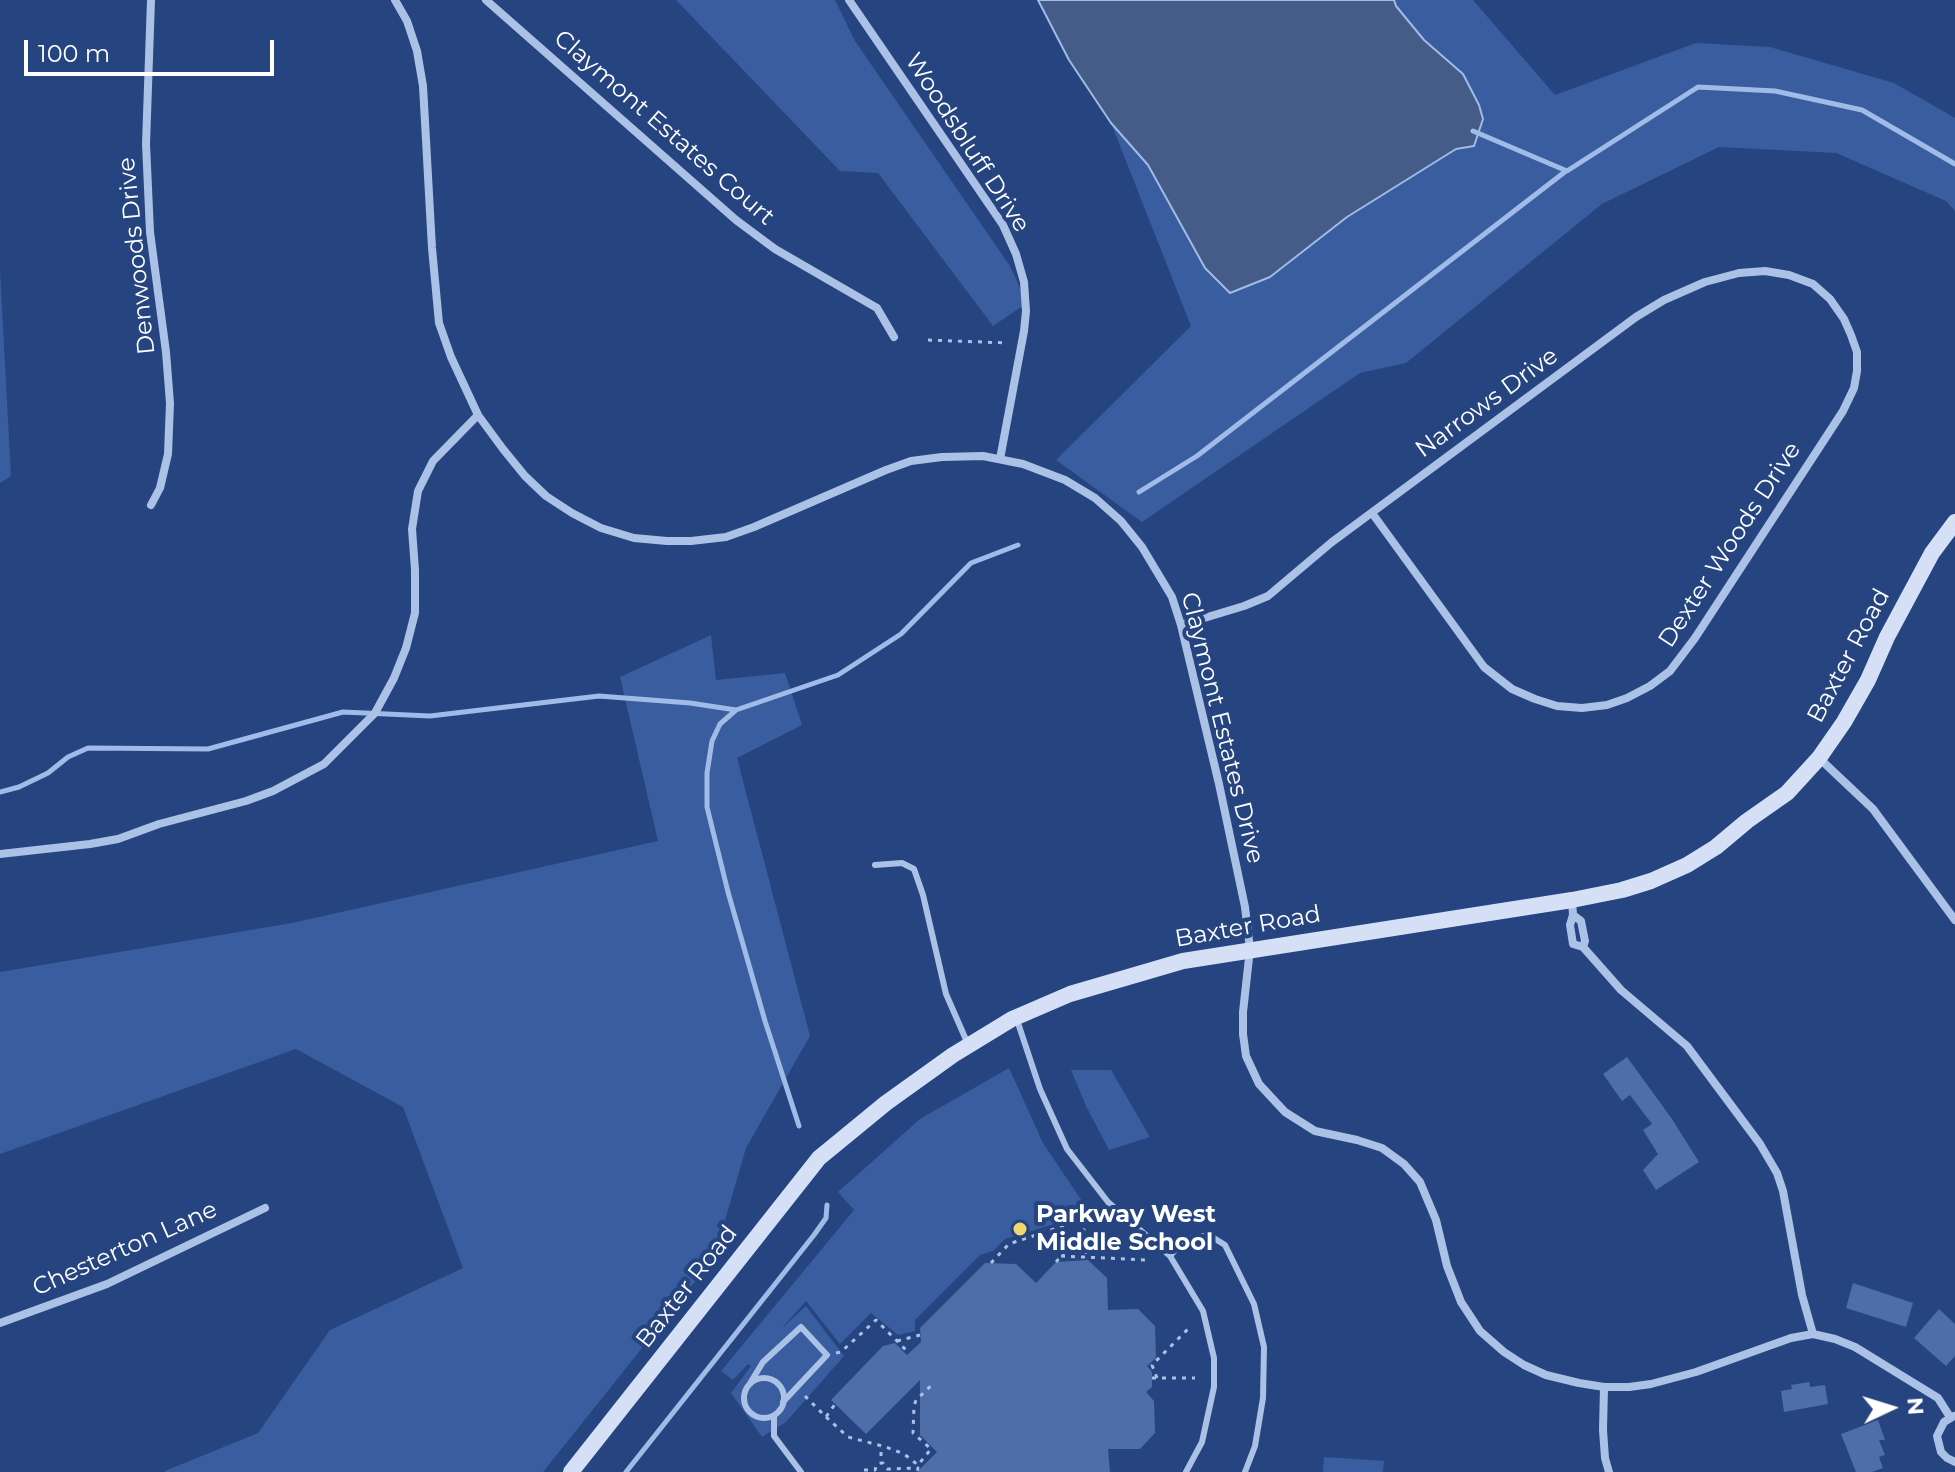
<!DOCTYPE html>
<style>
body{margin:0}
#map{position:relative;width:1955px;height:1472px;overflow:hidden;background:#254480;font-family:Montserrat,sans-serif}
canvas{display:block}
.north{position:absolute;left:1851px;top:1368px;width:80px;height:80px;-webkit-text-stroke:6px #254480;paint-order:stroke;rotate:86deg;font-size:22px;font-weight:700;line-height:32px;text-align:center;color:#fff}
.north::after{content:'';display:block;margin:auto;width:28px;height:36px;background:#fff;clip-path:polygon(50% 0,100% 100%,50% 72%,0 100%)}
.scale{position:absolute;left:24px;top:40px;width:250px;height:36px;box-sizing:border-box;border:4px solid #fff;border-top:0;padding-left:10px;font-size:24px;line-height:28px;white-space:nowrap;color:#fff;-webkit-text-stroke:6px #254480;paint-order:stroke}
</style>
<div id="map">
<canvas width="1955" height="1472"></canvas>
<div class="north">N</div>
<div class="scale">100 m</div>
</div>
<script>
const context = document.querySelector('canvas').getContext('2d');
context.lineJoin = 'round';
function fill(path, color) {
  context.fillStyle = color;
  context.fill(path, 'evenodd');
}
function shape(rows) {
  const path = new Path2D();
  for (const r of rows) {
    if (r.length === 3) {
      path.moveTo(r[0] + r[2], r[1]);
      path.arc(r[0], r[1], r[2], 0, 2 * Math.PI);
      continue;
    }
    path.moveTo(r[0], r[1]);
    for (let i = 2; i < r.length; i += 2) path.lineTo(r[i], r[i + 1]);
  }
  return path;
}
function strokePath(path, color, width, dash) {
  context.strokeStyle = color;
  context.lineWidth = width;
  context.lineCap = dash ? 'butt' : 'round';
  context.setLineDash(dash || []);
  context.stroke(path);
}
function drawText(font, color, halo, rows, align = 'center') {
  context.font = font + ' Montserrat,sans-serif';
  context.lineWidth = 8;
  context.setLineDash([]);
  context.textBaseline = 'middle';
  context.strokeStyle = halo;
  context.fillStyle = color;
  for (const [text, x, y, turn = 0] of rows) {
    context.save();
    context.translate(x, y);
    context.rotate((+turn || 0) * Math.PI / 180);
    context.textAlign = isNaN(turn) ? turn : align;
    if (halo) context.strokeText(text, 0, 0);
    context.fillText(text, 0, 0);
    context.restore();
  }
}
fill(shape([
 [676,0,835,0,855,41,1010,266,1027,303,993,326,878,173,840,171],
 [1394,0,1473,0,1555,95,1696,43,1770,47,1894,83,1955,118,1955,211,1946,201,1836,153,1719,147,1602,204,1406,363,1360,373,1142,522,1056,460,1191,326,1111,123,1148,165,1205,268,1229,292,1270,277,1347,217,1456,149,1463,74,1424,40,1396,6],
 [0,270,11,476,0,483],
 [711,635,716,680,785,673,802,725,737,758,810,1036,746,1148,714,1258,543,1472,165,1472,165,1471,258,1433,330,1330,463,1268,403,1107,296,1049,0,1154,0,972,292,923,658,841,620,677],
 [1009,1068,1043,1143,1090,1213,1005,1239,993,1251,980,1255,915,1320,915,1331,898,1335,871,1313,840,1344,806,1301,781,1329,806,1306,844,1356,786,1422,762,1437,731,1393,751,1366,748,1364,733,1380,721,1371,854,1210,838,1192,920,1119],
 [1071,1070,1111,1070,1150,1137,1109,1150,1086,1106],
 [1324,1457,1384,1461,1383,1472,1323,1472]
]), '#395d9e');
const water = shape([
 [1038,0,1394,0,1396,6,1424,40,1463,74,1479,105,1483,119,1474,146,1456,149,1347,217,1270,277,1230,293,1205,268,1148,165,1111,123,1069,60,1038,0]
]);
fill(water, '#465c88');
strokePath(water, '#a0bbe7', 2);
strokePath(shape([
 [1473,131,1567,171,1698,87,1775,91,1862,110,1955,164],
 [1139,492,1197,456,1566,171],
 [0,792,19,787,48,773,68,757,88,748,208,749,343,712,430,716,599,696,690,703,736,710],
 [799,1126,765,1021,728,892,707,807,707,773,712,741,720,724,736,710,838,675,901,634,971,563,1018,545],
 [626,1472,814,1235,826,1218,827,1205]
]), '#a0bbe7', 5);
fill(shape([
 [1627,1057,1672,1119,1699,1162,1656,1190,1643,1170,1658,1154,1643,1130,1652,1124,1630,1095,1622,1101,1603,1074],
 [1088,1260,1107,1278,1108,1310,1138,1309,1155,1326,1156,1358,1147,1366,1152,1372,1152,1387,1146,1392,1154,1401,1155,1433,1140,1449,1108,1449,1110,1472,917,1472,937,1452,920,1435,920,1380,866,1434,831,1400,883,1346,895,1343,907,1355,921,1342,920,1328,985,1263,1016,1264,1036,1283,1056,1262],
 [1853,1283,1913,1303,1906,1327,1846,1308],
 [1939,1309,1955,1324,1955,1356,1946,1366,1914,1338],
 [1809,1382,1810,1387,1825,1385,1828,1404,1784,1412,1781,1391,1792,1389,1791,1385],
 [1878,1420,1885,1440,1879,1440,1885,1455,1879,1457,1883,1468,1872,1472,1856,1472,1841,1434]
]), '#4d6ea9');
strokePath(shape([
 [928,340,1008,343],
 [1083,1230,1087,1257],
 [1061,1256,1147,1260],
 [1056,1262,1094,1218],
 [991,1263,1009,1244,1096,1215],
 [897,1341,920,1335],
 [836,1353,841,1352,876,1320,909,1353],
 [1152,1378,1195,1378],
 [1157,1378,1152,1365,1189,1328],
 [805,1396,826,1417,835,1404],
 [826,1417,848,1437,886,1447,904,1454,918,1465,931,1449,913,1433,914,1406,916,1400,933,1384],
 [881,1452,881,1463,883,1463,887,1469,918,1468,917,1472],
 [864,1470,875,1470,877,1464,881,1463]
]), '#acc1e6', 3, [4, 6]);
strokePath(shape([
 [875,865,902,863,914,869,923,895,946,994,967,1042],
 [1016,1017,1040,1089,1067,1149,1108,1202,1170,1256],
 [764,1398,20],
 [749,1385,763,1362,801,1327,827,1355,783,1402],
 [774,1416,774,1436,801,1472],
 [1186,1472,1202,1442,1214,1387,1214,1358,1203,1311,1170,1256,1184,1240,1209,1235,1225,1245,1254,1304,1264,1347,1263,1398,1255,1446,1245,1472]
]), '#acc1e6', 6);
strokePath(shape([
 [395,0,407,21,417,51,423,86,432,248,439,323,451,357,478,415,503,449,525,476,546,496,572,513,601,528,634,538,667,541,691,541,726,537,754,527,886,470,911,461,942,457,983,456,1023,464,1065,480,1095,498,1121,521,1142,547,1172,597,1181,625,1219,784,1245,907,1250,949,1243,1012,1243,1034,1246,1056,1259,1084,1285,1112,1315,1131,1357,1140,1382,1148,1404,1164,1420,1182,1436,1220,1447,1266,1461,1302,1480,1331,1504,1352,1524,1365,1546,1375,1579,1383,1604,1387,1629,1387,1651,1384,1696,1372,1791,1338,1813,1334,1835,1339,1855,1347,1938,1398,1950,1417],
 [486,0,736,220,775,249,877,308,894,337],
 [849,0,1003,225,1016,254,1024,282,1026,311,1024,331,1000,459],
 [151,505,160,488,168,454,170,403,166,352,150,232,146,144,151,0],
 [1181,625,1244,606,1268,596,1332,542,1636,317,1664,300,1705,282,1739,273,1765,271,1789,275,1813,284,1830,299,1844,319,1851,335,1857,352,1857,371,1854,388,1843,411,1695,638,1670,671,1650,686,1627,698,1607,705,1582,708,1557,706,1535,699,1512,689,1484,667,1372,513],
 [1819,758,1873,809,1955,920],
 [0,854,90,844,118,839,159,824,246,801,273,791,324,764,375,713,394,678,406,648,415,613,415,570,412,529,418,491,433,461,478,415],
 [1572,900,1573,915,1570,925,1573,944,1583,947,1621,990,1687,1046,1760,1144,1777,1173,1783,1191,1802,1295,1813,1334],
 [1573,915,1581,921,1585,941,1583,947],
 [0,1323,107,1284,265,1208],
 [1604,1387,1603,1430,1605,1458,1609,1472],
 [1954,1416,1944,1422,1937,1436,1941,1452,1947,1458,1955,1462]
]), '#acc1e6', 8);
strokePath(shape([
 [571,1472,819,1158,886,1103,953,1055,1012,1019,1070,994,1183,961,1572,900,1622,890,1651,881,1687,865,1716,847,1747,821,1787,793,1819,758,1844,722,1868,680,1887,637,1932,553,1955,522]
]), '#d5e0f6', 16);
for (const [x, y, r, color] of [
 [1020,1229,8,"#f0d770"]
]) {
  const dot = new Path2D();
  dot.arc(x, y, r, 0, 2 * Math.PI);
  context.fillStyle = color;
  context.fill(dot);
  strokePath(dot, '#254480', 3);
}
drawText('24px', '#fff', '#254480', [
 ["Claymont Estates Court",664,128,41],
 ["Woodsbluff Drive",967,143,57],
 ["Denwoods Drive",137,256,-96],
 ["Narrows Drive",1487,403,-36],
 ["Dexter Woods Drive",1730,545,-57],
 ["Baxter Road",1849,656,-62],
 ["Claymont Estates Drive",1222,728,76],
 ["Baxter Road",1248,927,-10],
 ["Chesterton Lane",125,1249,-24],
 ["Baxter Road",687,1287,-52]
]);
drawText('bold 24px', '#fff', '#254480', [
 ["Parkway West",1036,1215],
 ["Middle School",1036,1243]
], 'left');
</script>
